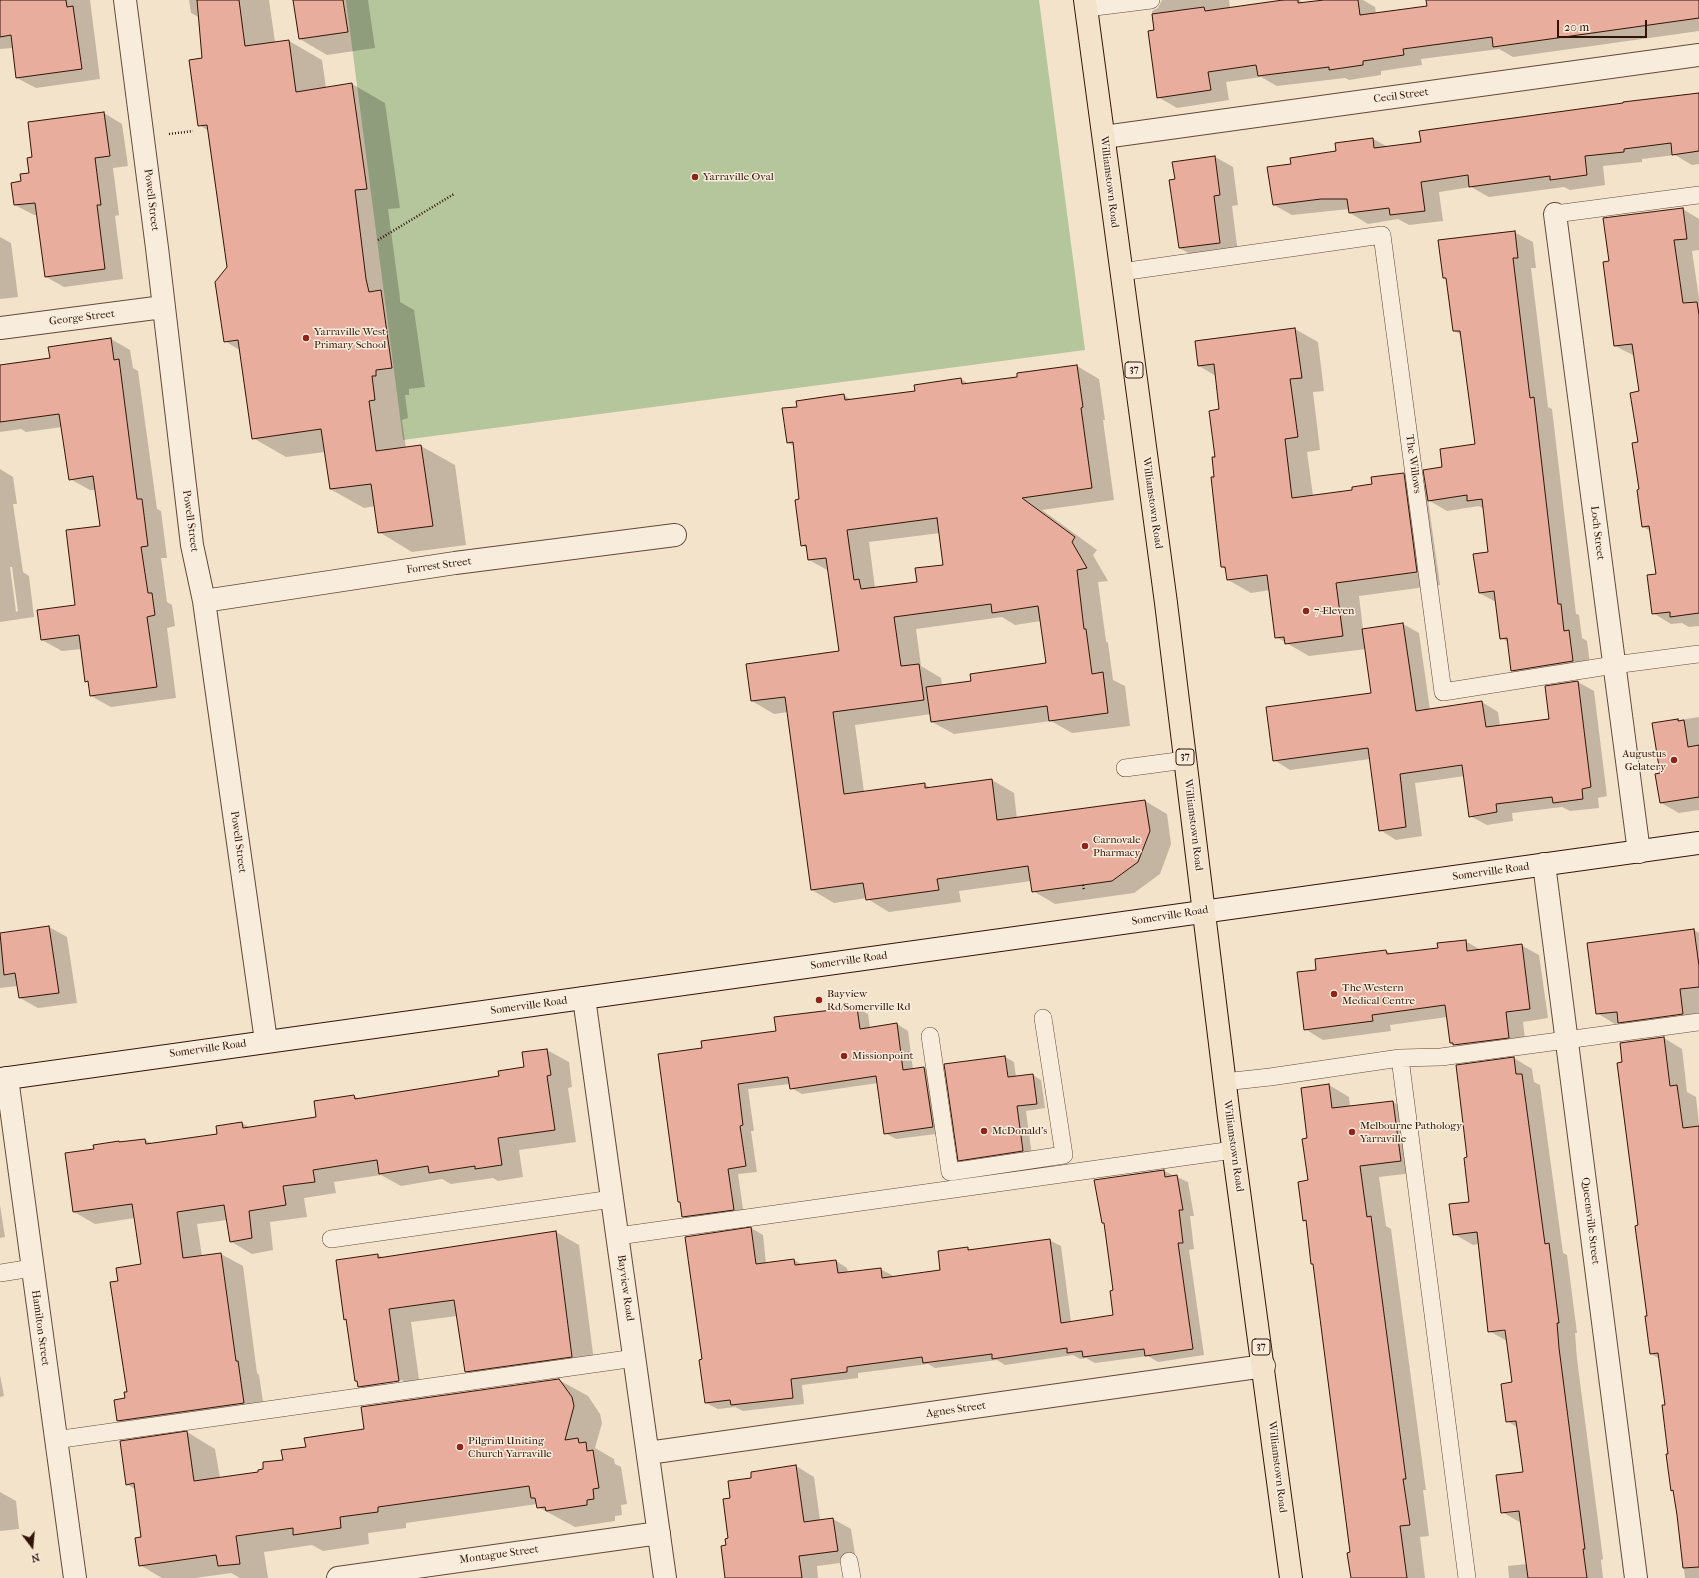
<!DOCTYPE html>
<style>
body{margin:0}
#map{position:relative;width:1699px;height:1578px;overflow:hidden;background:#f4e3cb;font-family:"IM FELL French Canon",serif}
canvas{display:block}
.north{position:absolute;left:12px;top:1526px;width:40px;height:40px;-webkit-text-stroke:3px #f8eddd;paint-order:stroke;rotate:164deg;font-size:11px;font-weight:700;line-height:16px;text-align:center;color:#321406}
.north::after{content:'';display:block;margin:auto;width:14px;height:18px;background:#321406;clip-path:polygon(50% 0,100% 100%,50% 72%,0 100%)}
.scale{position:absolute;left:1557px;top:20px;width:90px;height:18px;box-sizing:border-box;border:2px solid #321406;border-top:0;padding-left:5px;font-size:12px;line-height:14px;white-space:nowrap;color:#321406;-webkit-text-stroke:3px #f8eddd;paint-order:stroke}
</style>
<div id="map">
<canvas width="1699" height="1578"></canvas>
<div class="north">N</div>
<div class="scale">20 m</div>
</div>
<script>
const context = document.querySelector('canvas').getContext('2d');
context.lineJoin = 'round';
function fill(path, color) {
  context.fillStyle = color;
  context.fill(path, 'evenodd');
}
function shape(rows) {
  const path = new Path2D();
  for (const r of rows) {
    path.moveTo(r[0], r[1]);
    for (let i = 2; i < r.length; i += 2) path.lineTo(r[i], r[i + 1]);
  }
  return path;
}
function strokePath(path, color, width, dash) {
  context.strokeStyle = color;
  context.lineWidth = width;
  context.lineCap = dash ? 'butt' : 'round';
  context.setLineDash(dash || []);
  context.stroke(path);
}
function drawText(font, color, halo, rows, align = 'center') {
  context.font = font + ' "IM FELL French Canon",serif';
  context.lineWidth = 3;
  context.setLineDash([]);
  context.textBaseline = 'middle';
  context.strokeStyle = halo;
  context.fillStyle = color;
  for (const [text, x, y, turn = 0] of rows) {
    context.save();
    context.translate(x, y);
    context.rotate((+turn || 0) * Math.PI / 180);
    context.textAlign = isNaN(turn) ? turn : align;
    if (halo) context.strokeText(text, 0, 0);
    context.fillText(text, 0, 0);
    context.restore();
  }
}
fill(shape([
 [346,0,1039,0,1085,350,403,440]
]), '#b5c59c');
fill(shape([
 [0,0,90,0,100,79,36,88,17,78,13,48,0,49],
 [189,0,269,0,275,42,289,41,322,60,326,88,352,84,385,103,400,208,388,209,400,298,400,302,414,310,425,387,409,389,409,395,405,395,408,418,402,420,406,448,421,446,455,465,466,545,412,552,379,532,375,506,364,508,330,489,325,452,286,457,253,438,241,351,225,341,228,267,209,131,199,125,203,59,200,18,191,13],
 [294,0,368,0,375,48,327,55,300,39],
 [1162,0,1229,0,1230,8,1291,0,1299,0,1305,4,1332,0,1363,0,1375,7,1376,14,1428,7,1427,0,1699,0,1699,31,1513,57,1499,49,1421,59,1422,65,1381,71,1381,75,1349,80,1345,78,1277,86,1261,77,1226,82,1229,100,1177,108,1158,97,1152,11,1158,8],
 [1699,94,1699,164,1692,165,1675,155,1642,159,1642,162,1603,166,1605,185,1570,190,1564,187,1489,197,1471,187,1439,192,1443,221,1409,225,1398,219,1368,224,1350,213,1349,209,1292,215,1274,205,1292,164,1373,139,1388,147,1422,143],
 [104,113,122,124,128,166,113,168,119,215,115,216,123,279,64,287,46,277,37,215,34,215,15,205,22,182,30,174,33,158],
 [1215,157,1233,167,1238,205,1232,206,1238,253,1198,258,1179,248,1176,179],
 [1683,209,1699,219,1699,250,1692,251,1699,298,1699,626,1689,627,1682,623,1671,624,1653,613,1657,574,1651,531,1643,527,1640,490,1640,392,1635,356,1615,346,1610,262],
 [1514,232,1533,242,1536,268,1531,268,1548,407,1552,409,1576,614,1579,615,1582,638,1587,641,1591,672,1530,681,1512,671,1508,642,1501,638,1496,602,1479,593,1489,553,1484,509,1479,506,1447,511,1428,500,1440,585,1359,596,1363,629,1403,624,1419,633,1430,710,1482,702,1498,712,1500,726,1550,720,1578,682,1594,691,1607,796,1598,798,1599,808,1570,811,1562,807,1512,813,1513,821,1487,825,1470,816,1465,776,1415,783,1422,836,1396,840,1380,830,1370,759,1290,770,1274,760,1373,694,1366,649,1309,656,1276,637,1270,590,1251,593,1228,580,1226,569,1222,567,1215,478,1220,410,1216,376,1199,366,1196,341,1295,329,1318,342,1324,391,1313,392,1320,450,1307,452,1313,496,1353,491,1403,474,1427,487,1443,468,1477,445,1462,335,1454,331,1447,279,1444,278],
 [0,237,11,243,18,297,0,299],
 [111,339,130,350,133,368,138,371,157,509,161,511,167,558,161,558,167,602,172,605,175,626,167,628,176,698,111,707,91,696,89,683,86,681,82,649,62,651,42,640,38,611,76,606,101,526,96,490,90,490,70,479,62,427,26,432,21,429,0,432,0,366,51,359],
 [1077,366,1099,379,1105,420,1103,420,1114,500,1042,510,1097,550,1093,555,1108,581,1098,582,1106,641,1108,643,1113,680,1125,686,1130,726,1072,733,1051,721,954,734,932,722,931,714,855,725,864,792,924,784,931,788,992,780,1014,793,1017,819,1145,801,1167,814,1171,844,1160,874,1134,893,1055,904,1033,891,1031,881,959,891,961,902,889,912,866,898,834,903,812,890,788,712,774,714,752,701,840,652,829,571,809,560,808,549,802,545,801,500,794,446,788,443,798,407,843,395,852,400,916,392,961,379,969,384,1019,378,1018,374],
 [940,533,944,566,918,583,875,588,869,542],
 [1002,617,1015,625,1041,621,1047,664,972,681,942,686,941,678,921,666,916,629],
 [0,469,13,477,17,504,13,504,23,572,29,576,34,617,0,622],
 [10,567,12,567,18,611,16,612],
 [1699,717,1699,810,1679,813,1661,803,1661,774,1654,724],
 [49,927,67,937,77,1003,38,1008,20,998,18,986,0,988,0,934],
 [1694,930,1699,933,1699,1024,1637,1033,1621,1023,1615,1024,1597,1013,1588,943],
 [1465,941,1481,950,1521,945,1539,955,1548,1018,1523,1022,1526,1048,1472,1055,1451,1042,1447,1017,1390,1025,1391,1031,1323,1040,1305,1029,1317,971,1386,951,1392,954,1439,949],
 [857,1008,868,1014,870,1028,897,1024,908,1031,913,1070,924,1068,935,1074,944,1133,896,1139,885,1133,878,1083,802,1094,791,1088,790,1084,748,1089,754,1131,751,1131,757,1172,738,1174,744,1216,694,1222,683,1216,682,1203,679,1202,703,1049,777,1032,775,1018],
 [1664,1038,1682,1049,1687,1092,1696,1097,1699,1124,1699,1578,1685,1578,1678,1515,1674,1491,1672,1490,1666,1406,1660,1359,1651,1354,1623,1063],
 [547,1050,569,1062,572,1087,568,1088,576,1142,519,1150,523,1177,498,1181,493,1178,451,1184,442,1179,401,1186,381,1175,334,1182,336,1193,304,1198,307,1217,270,1222,273,1250,252,1254,230,1241,227,1220,197,1224,202,1256,221,1254,243,1266,257,1373,259,1375,265,1415,139,1433,118,1421,128,1393,119,1282,142,1265,135,1218,95,1224,74,1212,95,1150,121,1143,145,1140,153,1144,218,1135,242,1123,251,1128,317,1118,354,1096,359,1099,500,1077,526,1068,524,1053],
 [1005,1057,1014,1062,1016,1077,1033,1075,1041,1080,1045,1108,1026,1111,1032,1156,968,1165,959,1160],
 [1514,1058,1532,1069,1534,1082,1540,1085,1563,1253,1567,1255,1577,1333,1575,1333,1577,1359,1603,1559,1601,1560,1603,1578,1509,1578,1508,1566,1527,1564,1521,1523,1502,1512,1524,1472,1518,1428,1507,1421,1513,1383,1507,1341,1489,1331,1479,1244,1473,1245,1454,1234,1470,1203,1468,1158],
 [1329,1085,1349,1097,1350,1107,1393,1102,1413,1113,1420,1172,1379,1177,1386,1226,1391,1229,1426,1490,1423,1490,1429,1536,1420,1537,1425,1578,1353,1578,1314,1265,1312,1264,1307,1222,1304,1220,1309,1181,1308,1139,1302,1089],
 [1164,1171,1188,1182,1194,1216,1190,1216,1194,1249,1189,1250,1204,1355,1158,1362,1148,1356,1095,1363,1086,1358,1080,1359,1073,1355,1005,1365,997,1360,935,1368,928,1364,858,1373,858,1378,802,1385,804,1404,743,1411,735,1407,718,1409,706,1403,703,1360,751,1228,763,1235,766,1264,794,1260,803,1265,836,1261,847,1268,848,1273,880,1269,892,1275,892,1278,941,1271,967,1248,973,1251,1049,1240,1061,1246,1071,1322,1115,1316,1114,1291,1106,1224,1103,1223],
 [0,1205,5,1237,0,1238],
 [556,1232,579,1245,595,1369,489,1385,466,1371,457,1316,411,1322,421,1394,382,1400,359,1386,356,1381,347,1320,345,1319,378,1255,384,1258],
 [403,1380,404,1382,376,1385,376,1383],
 [0,1375,4,1396,0,1397],
 [559,1380,588,1396,600,1414,602,1423,595,1448,614,1459,615,1464,621,1467,627,1504,621,1505,622,1515,615,1516,615,1521,575,1527,538,1507,537,1504,406,1523,406,1528,368,1533,369,1544,323,1551,312,1545,264,1552,268,1578,240,1578,231,1573,195,1578,162,1578,140,1565,143,1538,135,1489,126,1484,187,1432,215,1449,220,1478,260,1472,307,1448,365,1430],
 [796,1466,814,1477,820,1520,833,1519,851,1529,856,1561,817,1566,818,1578,738,1578,729,1539,731,1498,753,1479],
 [0,1492,16,1501,19,1529,0,1531]
]), '#0003');
const building = shape([
 [0,0,66,0,67,7,73,6,82,69,16,78,11,35,0,37,0,0],
 [197,0,239,0,245,46,289,40,296,92,352,83,367,189,355,190,366,279,369,292,381,290,392,368,376,370,376,376,372,376,375,400,369,401,376,451,421,445,433,526,378,533,371,484,330,489,321,429,252,439,238,340,224,342,215,282,227,267,207,125,198,126,189,60,202,58,197,0],
 [293,0,343,0,348,32,299,39,293,0],
 [1283,0,1298,0,1298,3,1324,0,1358,0,1360,15,1427,6,1426,0,1699,0,1699,18,1493,47,1492,37,1403,49,1404,55,1363,61,1363,65,1329,70,1329,67,1258,76,1256,65,1208,72,1211,90,1157,98,1148,31,1154,30,1152,14,1204,7,1205,11,1283,0],
 [1699,93,1699,151,1672,155,1671,143,1624,149,1624,152,1585,156,1587,175,1550,180,1550,176,1469,187,1468,175,1421,182,1425,211,1390,215,1389,208,1349,213,1347,199,1321,199,1273,205,1267,167,1291,164,1290,158,1336,151,1335,143,1373,138,1374,148,1421,142,1419,131,1623,103,1623,102,1699,93],
 [104,112,110,156,95,158,101,205,97,205,105,269,45,277,35,203,14,205,11,183,21,181,20,174,29,173,27,158,32,157,28,122,104,112],
 [1215,156,1220,195,1214,196,1220,243,1179,248,1169,180,1175,179,1172,162,1215,156],
 [1683,208,1687,239,1674,240,1683,303,1697,302,1699,315,1699,613,1670,617,1670,612,1652,614,1647,575,1656,574,1649,526,1642,527,1637,490,1639,489,1632,443,1638,442,1630,393,1639,391,1632,344,1614,346,1603,262,1609,261,1603,218,1683,208],
 [1515,231,1518,258,1513,258,1530,398,1534,397,1558,604,1561,604,1564,631,1569,630,1573,661,1511,671,1507,638,1500,639,1494,591,1479,593,1473,554,1488,552,1482,499,1467,501,1467,495,1428,501,1423,470,1442,467,1440,449,1475,444,1460,331,1453,331,1446,278,1443,278,1438,240,1515,231],
 [1295,328,1302,378,1290,379,1298,437,1285,439,1292,498,1352,490,1352,487,1372,484,1371,477,1404,473,1417,572,1336,583,1343,636,1285,644,1284,637,1275,638,1267,575,1227,580,1225,567,1221,567,1211,477,1214,477,1212,457,1215,457,1209,411,1219,409,1214,364,1198,366,1195,341,1295,328],
 [111,338,114,360,119,359,137,499,142,499,148,546,141,547,148,593,152,593,155,615,147,617,157,687,90,696,88,681,85,682,79,635,41,640,37,610,75,605,66,530,100,526,93,476,69,480,59,414,0,422,0,365,50,358,48,347,111,338],
 [1077,365,1083,407,1081,408,1092,488,1022,498,1075,537,1072,542,1087,568,1077,570,1084,629,1086,629,1092,674,1103,672,1108,713,1049,721,1047,706,931,722,926,687,971,681,970,674,1046,663,1038,606,992,613,991,604,894,617,901,666,919,664,924,700,833,712,844,794,925,783,925,788,992,779,997,820,1145,800,1150,831,1138,862,1112,881,1032,892,1028,866,937,879,939,890,866,900,863,883,811,890,785,697,751,701,746,664,839,651,826,558,808,560,806,545,801,546,795,500,799,499,793,442,787,443,782,408,797,407,796,401,844,394,845,400,915,391,914,385,961,378,962,384,1017,377,1017,373,1077,365],
 [937,518,943,565,915,568,917,582,861,589,859,579,854,580,847,530,937,518],
 [1403,623,1416,711,1482,701,1486,727,1549,719,1545,686,1578,681,1591,787,1582,789,1583,799,1553,803,1552,797,1496,804,1497,812,1469,817,1462,765,1400,774,1406,827,1379,831,1368,748,1273,761,1266,707,1371,693,1362,629,1403,623],
 [1678,719,1678,721,1684,720,1688,747,1699,745,1699,797,1660,803,1655,774,1660,773,1652,723,1678,719],
 [49,926,59,993,19,998,15,973,4,975,0,933,49,926],
 [1694,929,1699,966,1699,987,1680,989,1683,1014,1618,1023,1617,1012,1596,1014,1587,943,1694,929],
 [1466,940,1467,951,1522,944,1530,1009,1506,1012,1509,1038,1453,1045,1453,1043,1450,1043,1445,1005,1372,1015,1373,1021,1304,1030,1297,972,1316,970,1315,959,1386,950,1387,954,1438,948,1437,943,1466,940],
 [857,1007,860,1029,897,1023,903,1070,924,1067,933,1127,884,1134,876,1076,790,1089,788,1077,738,1084,743,1125,740,1126,746,1166,728,1169,734,1210,682,1217,680,1202,678,1202,658,1054,702,1048,701,1041,776,1031,774,1017,857,1007],
 [1664,1037,1670,1086,1677,1085,1683,1128,1699,1126,1699,1567,1683,1568,1677,1515,1673,1490,1671,1491,1666,1454,1668,1454,1662,1405,1665,1405,1658,1353,1650,1354,1645,1316,1647,1316,1635,1226,1638,1225,1617,1063,1622,1062,1620,1043,1664,1037],
 [547,1049,551,1075,547,1076,555,1130,498,1138,502,1165,475,1169,475,1166,429,1173,428,1166,379,1174,377,1160,313,1170,315,1182,283,1186,286,1205,249,1211,252,1238,230,1242,224,1205,177,1212,183,1258,221,1253,236,1361,238,1361,244,1403,117,1421,114,1400,125,1398,124,1392,127,1392,110,1282,118,1281,116,1268,141,1264,132,1204,73,1212,65,1153,94,1149,93,1145,119,1141,119,1142,145,1139,146,1144,217,1134,216,1126,242,1122,243,1128,316,1117,314,1101,354,1095,355,1099,499,1076,498,1071,524,1067,522,1052,547,1049],
 [1005,1056,1008,1077,1033,1074,1037,1104,1017,1106,1023,1151,958,1161,944,1064,1005,1056],
 [1514,1057,1516,1074,1522,1074,1545,1244,1549,1243,1559,1323,1557,1323,1559,1348,1585,1549,1583,1549,1587,1578,1528,1578,1519,1511,1501,1513,1496,1475,1523,1472,1516,1421,1506,1422,1501,1384,1512,1382,1505,1330,1488,1332,1477,1232,1453,1235,1449,1204,1469,1202,1464,1158,1467,1157,1456,1065,1514,1057],
 [1329,1084,1332,1108,1393,1101,1401,1161,1360,1166,1367,1217,1371,1216,1406,1479,1403,1479,1410,1525,1400,1526,1407,1578,1351,1578,1347,1553,1350,1552,1313,1264,1311,1264,1306,1220,1303,1221,1298,1182,1308,1180,1302,1139,1307,1138,1301,1088,1329,1084],
 [1164,1170,1165,1177,1177,1175,1183,1210,1179,1210,1183,1243,1178,1243,1193,1349,1145,1356,1144,1349,1083,1357,1082,1351,1067,1353,1067,1348,992,1359,992,1354,923,1363,922,1357,847,1367,847,1372,791,1379,793,1398,731,1405,730,1400,705,1403,699,1360,702,1359,685,1237,751,1227,756,1264,794,1259,795,1265,836,1260,838,1273,881,1268,882,1278,940,1270,938,1251,968,1247,968,1250,1050,1239,1061,1323,1113,1315,1110,1291,1113,1290,1104,1223,1102,1223,1094,1180,1164,1170],
 [556,1231,572,1357,465,1372,454,1300,389,1309,399,1381,358,1387,357,1381,355,1381,346,1319,344,1320,336,1260,378,1254,378,1258,556,1231],
 [559,1379,572,1397,574,1406,565,1440,578,1438,579,1443,586,1442,587,1451,593,1450,599,1488,593,1489,594,1499,587,1500,587,1505,546,1511,545,1507,537,1508,535,1498,531,1498,529,1486,378,1507,378,1512,340,1517,341,1528,293,1535,293,1528,236,1536,240,1564,218,1566,216,1555,139,1566,135,1538,141,1537,134,1483,126,1485,120,1441,187,1431,194,1481,258,1472,258,1470,263,1469,263,1462,283,1460,281,1450,306,1447,304,1438,364,1429,361,1407,559,1379],
 [796,1465,804,1522,833,1518,838,1551,799,1556,802,1578,725,1578,721,1546,726,1545,725,1539,728,1538,723,1499,730,1498,728,1481,751,1478,751,1472,796,1465]
]);
fill(building, '#e9ad9d');
strokePath(building, '#321406', 1);
const service = shape([
 [1087,8,1151,0],
 [1555,214,1699,195],
 [1121,272,1382,235,1443,692,1614,665,1699,654],
 [1125,768,1185,760],
 [930,1036,950,1172,1064,1155,1043,1018],
 [1400,1058,1467,1578],
 [1224,1082,1270,1077,1400,1058,1441,1057,1699,1022],
 [618,1236,1233,1150],
 [331,1239,612,1199],
 [0,1273,32,1268],
 [55,1440,635,1358],
 [849,1561,852,1578]
]);
const minor = shape([
 [125,0,157,248,192,545,204,601,266,1041],
 [1104,137,1699,55],
 [1555,214,1639,852],
 [0,328,163,307],
 [204,601,455,563,675,535],
 [1544,864,1636,1578],
 [584,998,665,1578],
 [7,1078,75,1578],
 [648,1453,1264,1366],
 [338,1578,659,1533]
]);
const secondary = shape([
 [0,1079,1699,843]
]);
const primary = shape([
 [1085,0,1166,603,1229,1117,1291,1578]
]);
strokePath(service, '#624837', 18);
strokePath(minor, '#624837', 24);
strokePath(secondary, '#321406', 24);
strokePath(primary, '#321406', 24);
strokePath(shape([
 [169,134,193,131],
 [378,240,454,194],
 [1083,885,1084,890]
]), '#321406', 2.5, [1, 2]);
strokePath(service, '#f8eddd', 17);
strokePath(minor, '#f8eddd', 22);
strokePath(secondary, '#f8eddd', 22);
strokePath(primary, '#f4e3cb', 22);
for (const [x, y, r, color] of [
 [695,177,4,"#8f2418"],
 [306,338,4,"#8f2418"],
 [1306,611,4,"#8f2418"],
 [1674,760,4,"#8f2418"],
 [1085,846,4,"#8f2418"],
 [1334,994,4,"#8f2418"],
 [819,1000,4,"#8f2418"],
 [844,1056,4,"#8f2418"],
 [984,1131,4,"#8f2418"],
 [1352,1132,4,"#8f2418"],
 [460,1447,4,"#8f2418"]
]) {
  const dot = new Path2D();
  dot.arc(x, y, r, 0, 2 * Math.PI);
  context.fillStyle = color;
  context.fill(dot);
  strokePath(dot, '#f8eddd', 1.5);
}
for (const [x, y, w] of [
 [1134,370,18],
 [1185,757,18],
 [1261,1347,18]
]) {
  const box = new Path2D();
  box.roundRect(x - w / 2, y - 8, w, 16, 3);
  context.fillStyle = '#f8eddd';
  context.fill(box);
  strokePath(box, '#321406', 1);
}
drawText('bold 10px', '#321406', null, [
 ["37",1134,370],
 ["37",1185,757],
 ["37",1261,1347]
]);
drawText('11px', '#321406', '#f8eddd', [
 ["Cecil Street",1401,96,-8],
 ["Williamstown Road",1109,182,83],
 ["Powell Street",151,200,83],
 ["George Street",82,318,-7],
 ["The Willows",1413,464,82],
 ["Williamstown Road",1152,503,82],
 ["Powell Street",190,521,82],
 ["Loch Street",1597,533,83],
 ["Forrest Street",439,566,-8],
 ["Williamstown Road",1193,825,83],
 ["Powell Street",238,842,82],
 ["Somerville Road",1491,872,-8],
 ["Somerville Road",1170,916,-9],
 ["Somerville Road",849,961,-8],
 ["Somerville Road",529,1006,-8],
 ["Somerville Road",208,1049,-8],
 ["Williamstown Road",1233,1146,82],
 ["Queensville Street",1590,1221,83],
 ["Bayview Road",625,1288,82],
 ["Hamilton Street",40,1328,82],
 ["Agnes Street",956,1410,-8],
 ["Williamstown Road",1277,1467,83],
 ["Montague Street",499,1555,-8]
]);
drawText('11px', '#321406', '#f8eddd', [
 ["Yarraville Oval",703,177],
 ["Yarraville West",314,332],
 ["Primary School",314,345],
 ["7-Eleven",1314,611],
 ["Augustus",1666,754,"right"],
 ["Gelatery",1666,767,"right"],
 ["Carnovale",1093,840],
 ["Pharmacy",1093,853],
 ["The Western",1342,988],
 ["Medical Centre",1342,1001],
 ["Bayview",827,994],
 ["Rd/Somerville Rd",827,1007],
 ["Missionpoint",852,1056],
 ["Melbourne Pathology",1360,1126],
 ["Yarraville",1360,1139],
 ["McDonald's",992,1131],
 ["Pilgrim Uniting",468,1441],
 ["Church Yarraville",468,1454]
], 'left');
</script>
